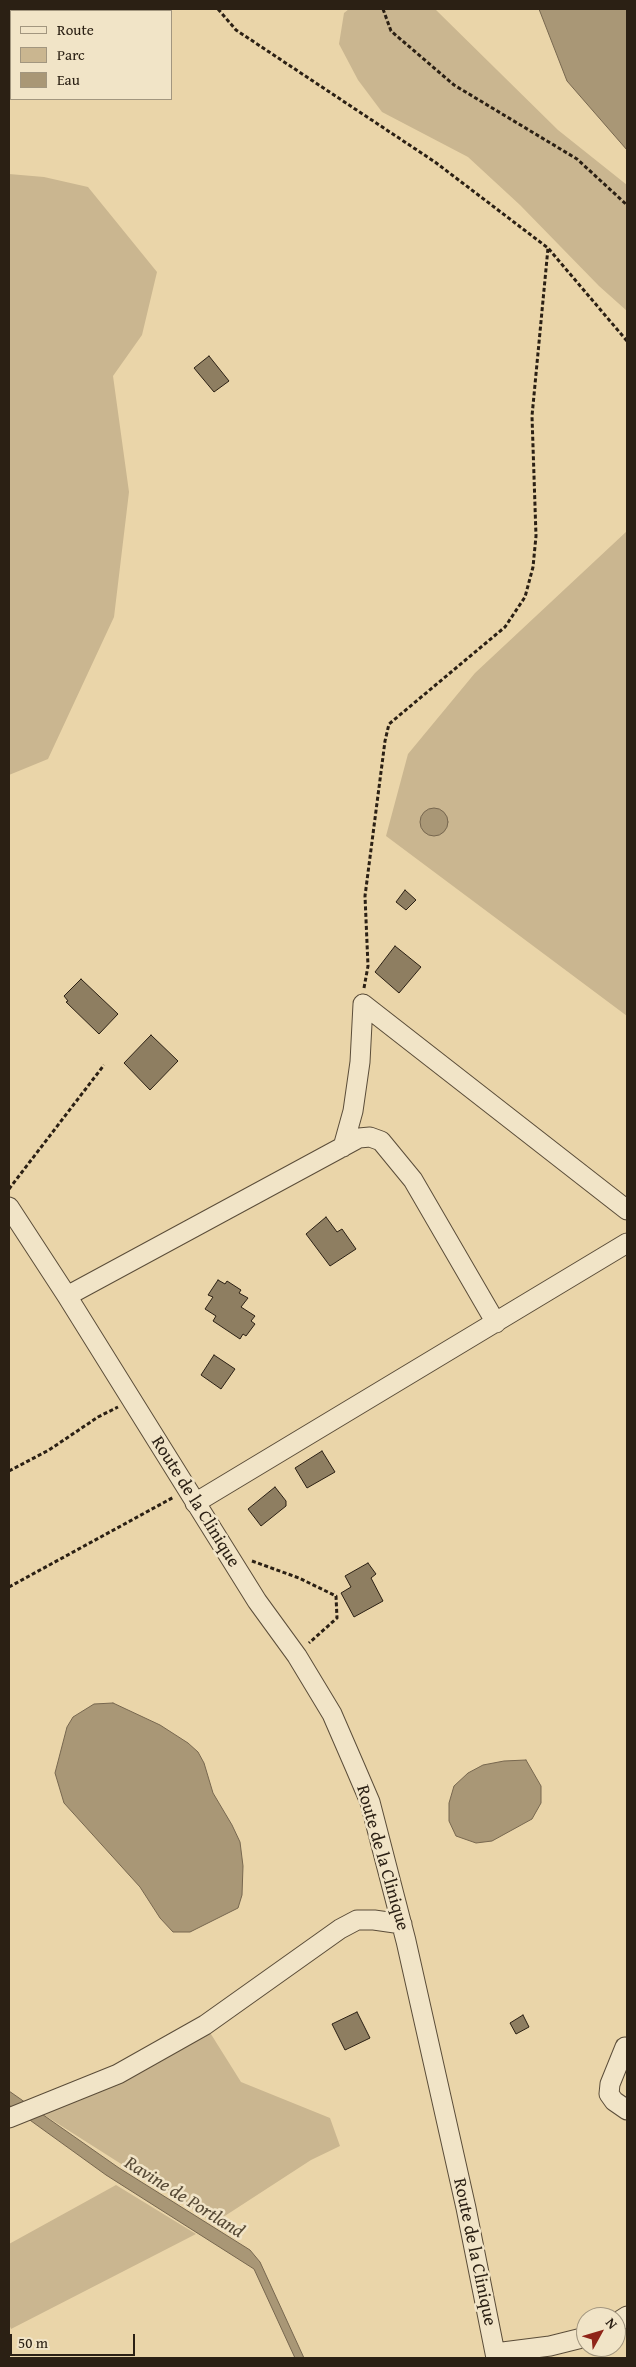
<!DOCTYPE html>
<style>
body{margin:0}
#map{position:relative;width:636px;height:2367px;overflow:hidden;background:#ead5a9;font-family:"Gentium Book Plus",serif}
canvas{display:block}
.frame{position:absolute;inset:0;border:10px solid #2b2014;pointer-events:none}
.legend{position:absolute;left:10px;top:10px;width:162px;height:90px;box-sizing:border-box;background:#f1e4c7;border:1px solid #a2967f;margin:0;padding:6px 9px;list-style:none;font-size:15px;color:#2b2014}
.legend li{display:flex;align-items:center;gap:10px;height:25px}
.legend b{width:25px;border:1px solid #a2967f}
.north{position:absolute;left:576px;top:2307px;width:50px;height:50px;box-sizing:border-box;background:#f1e4c7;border:1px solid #a2967f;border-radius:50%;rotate:51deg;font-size:14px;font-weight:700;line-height:20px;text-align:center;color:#2b2014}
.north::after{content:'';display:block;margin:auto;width:18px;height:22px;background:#8f2418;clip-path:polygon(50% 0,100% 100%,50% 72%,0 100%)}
.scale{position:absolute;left:10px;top:2334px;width:125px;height:22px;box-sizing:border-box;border:2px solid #2b2014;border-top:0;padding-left:6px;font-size:15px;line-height:18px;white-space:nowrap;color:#2b2014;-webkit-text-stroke:4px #f1e4c7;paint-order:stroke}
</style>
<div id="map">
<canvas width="636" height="2367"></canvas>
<div class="frame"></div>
<ul class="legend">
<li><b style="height:6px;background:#f1e4c7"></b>Route</li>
<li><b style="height:14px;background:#cab690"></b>Parc</li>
<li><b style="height:14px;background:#a99776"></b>Eau</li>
</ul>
<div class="north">N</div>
<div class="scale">50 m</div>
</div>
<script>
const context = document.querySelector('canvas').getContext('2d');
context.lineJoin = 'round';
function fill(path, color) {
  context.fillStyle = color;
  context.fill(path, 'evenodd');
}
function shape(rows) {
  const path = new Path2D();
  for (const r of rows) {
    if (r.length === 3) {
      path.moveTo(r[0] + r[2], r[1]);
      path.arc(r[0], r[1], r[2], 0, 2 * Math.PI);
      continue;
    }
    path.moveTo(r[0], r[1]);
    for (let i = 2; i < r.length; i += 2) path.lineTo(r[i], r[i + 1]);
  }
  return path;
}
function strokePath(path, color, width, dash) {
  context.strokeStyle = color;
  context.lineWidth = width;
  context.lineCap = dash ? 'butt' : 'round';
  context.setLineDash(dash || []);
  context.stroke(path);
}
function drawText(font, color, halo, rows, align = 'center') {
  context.font = font + ' "Gentium Book Plus",serif';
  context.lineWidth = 5;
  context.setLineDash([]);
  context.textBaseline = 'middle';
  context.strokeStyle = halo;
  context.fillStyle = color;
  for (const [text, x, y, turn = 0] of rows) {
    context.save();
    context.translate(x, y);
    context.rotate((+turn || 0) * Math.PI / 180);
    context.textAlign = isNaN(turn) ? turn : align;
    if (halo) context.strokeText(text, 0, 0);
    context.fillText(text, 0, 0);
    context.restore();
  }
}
fill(shape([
 [9,9,89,9,88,11,11,11,11,48,9,48],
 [349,9,435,9,558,130,627,185,627,311,599,286,520,205,468,157,382,112,358,80,339,44,344,13],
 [9,174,44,177,88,187,157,272,142,335,113,376,129,492,114,617,48,759,9,775],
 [627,531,627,1016,386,836,408,754,475,673],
 [209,2031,241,2082,330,2118,340,2146,311,2160,214,2223,41,2113,141,2073],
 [116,2185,196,2234,11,2329,9,2324,9,2244]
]), '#cab690');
const water = shape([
 [539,9,627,9,627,150,567,81,539,9],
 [434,822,14],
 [113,1703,160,1725,188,1743,198,1752,204,1763,213,1793,232,1825,240,1842,243,1866,242,1895,238,1908,190,1932,173,1932,160,1918,140,1887,64,1803,55,1773,67,1727,73,1717,94,1704,113,1703],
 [526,1760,541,1786,541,1803,532,1819,492,1841,476,1843,456,1836,449,1821,449,1803,454,1786,468,1773,483,1765,504,1761,526,1760],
 [9,2091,119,2168,250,2250,260,2262,304,2358,295,2358,254,2269,106,2175,9,2105,9,2091]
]);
fill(water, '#a99776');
strokePath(water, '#77674f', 1);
const building = shape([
 [209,356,229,381,214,392,194,368,209,356],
 [405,890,416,900,406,910,396,902,405,890],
 [395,946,421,967,399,993,375,972,395,946],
 [81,979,118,1014,99,1034,66,1002,68,1001,64,996,81,979],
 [151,1035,178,1061,150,1090,124,1063,151,1035],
 [326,1217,337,1232,342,1229,356,1249,330,1266,306,1234,326,1217],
 [218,1280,225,1284,227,1281,241,1290,239,1293,248,1298,241,1307,255,1316,251,1321,255,1324,246,1336,243,1334,240,1339,213,1321,216,1316,205,1309,213,1297,208,1295,218,1280],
 [214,1355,235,1369,221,1389,201,1375,214,1355],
 [322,1451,335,1472,307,1488,295,1468,322,1451],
 [275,1487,286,1501,286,1506,261,1526,248,1509,275,1487],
 [368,1563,376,1574,371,1578,383,1601,354,1617,341,1593,351,1587,345,1576,368,1563],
 [357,2012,370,2038,345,2050,332,2024,357,2012],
 [523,2015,529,2027,516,2034,510,2023,523,2015]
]);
fill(building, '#8e7e61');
strokePath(building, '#2b2014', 1);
const minor = shape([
 [363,1004,627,1210],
 [343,1147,353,1111,360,1062,363,1004],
 [9,1207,67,1296,257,1601,297,1656,332,1714,355,1767,370,1802,406,1941,466,2208,496,2358],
 [67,1296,359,1138,370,1137,381,1141,413,1180,496,1323],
 [195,1503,627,1243],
 [625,2047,610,2084,609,2094,614,2101,627,2110],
 [9,2118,118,2074,205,2025,340,1929,357,1920,374,1920,402,1924],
 [616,2323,627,2316],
 [495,2353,550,2346,586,2337]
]);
strokePath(minor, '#5b4d39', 21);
strokePath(shape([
 [218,9,236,30,435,162,548,248,627,341],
 [383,9,391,31,454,85,577,159,627,205],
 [364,988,368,966,365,896,385,741,389,724,505,627,525,597,533,567,536,536,532,416,548,248],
 [9,1189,104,1065],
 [9,1471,49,1450,98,1417,118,1407],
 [252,1561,299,1578,336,1596,337,1618,309,1643],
 [9,1587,174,1497]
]), '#2b2014', 3, [4, 2.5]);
strokePath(minor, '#f1e4c7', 19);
drawText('18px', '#2b2014', '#f1e4c7', [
 ["Route de la Clinique",195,1502,58],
 ["Route de la Clinique",382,1858,74],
 ["Route de la Clinique",474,2252,78]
]);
drawText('italic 19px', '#574a36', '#f1e4c7', [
 ["Ravine de Portland",184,2198,32]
]);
</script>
